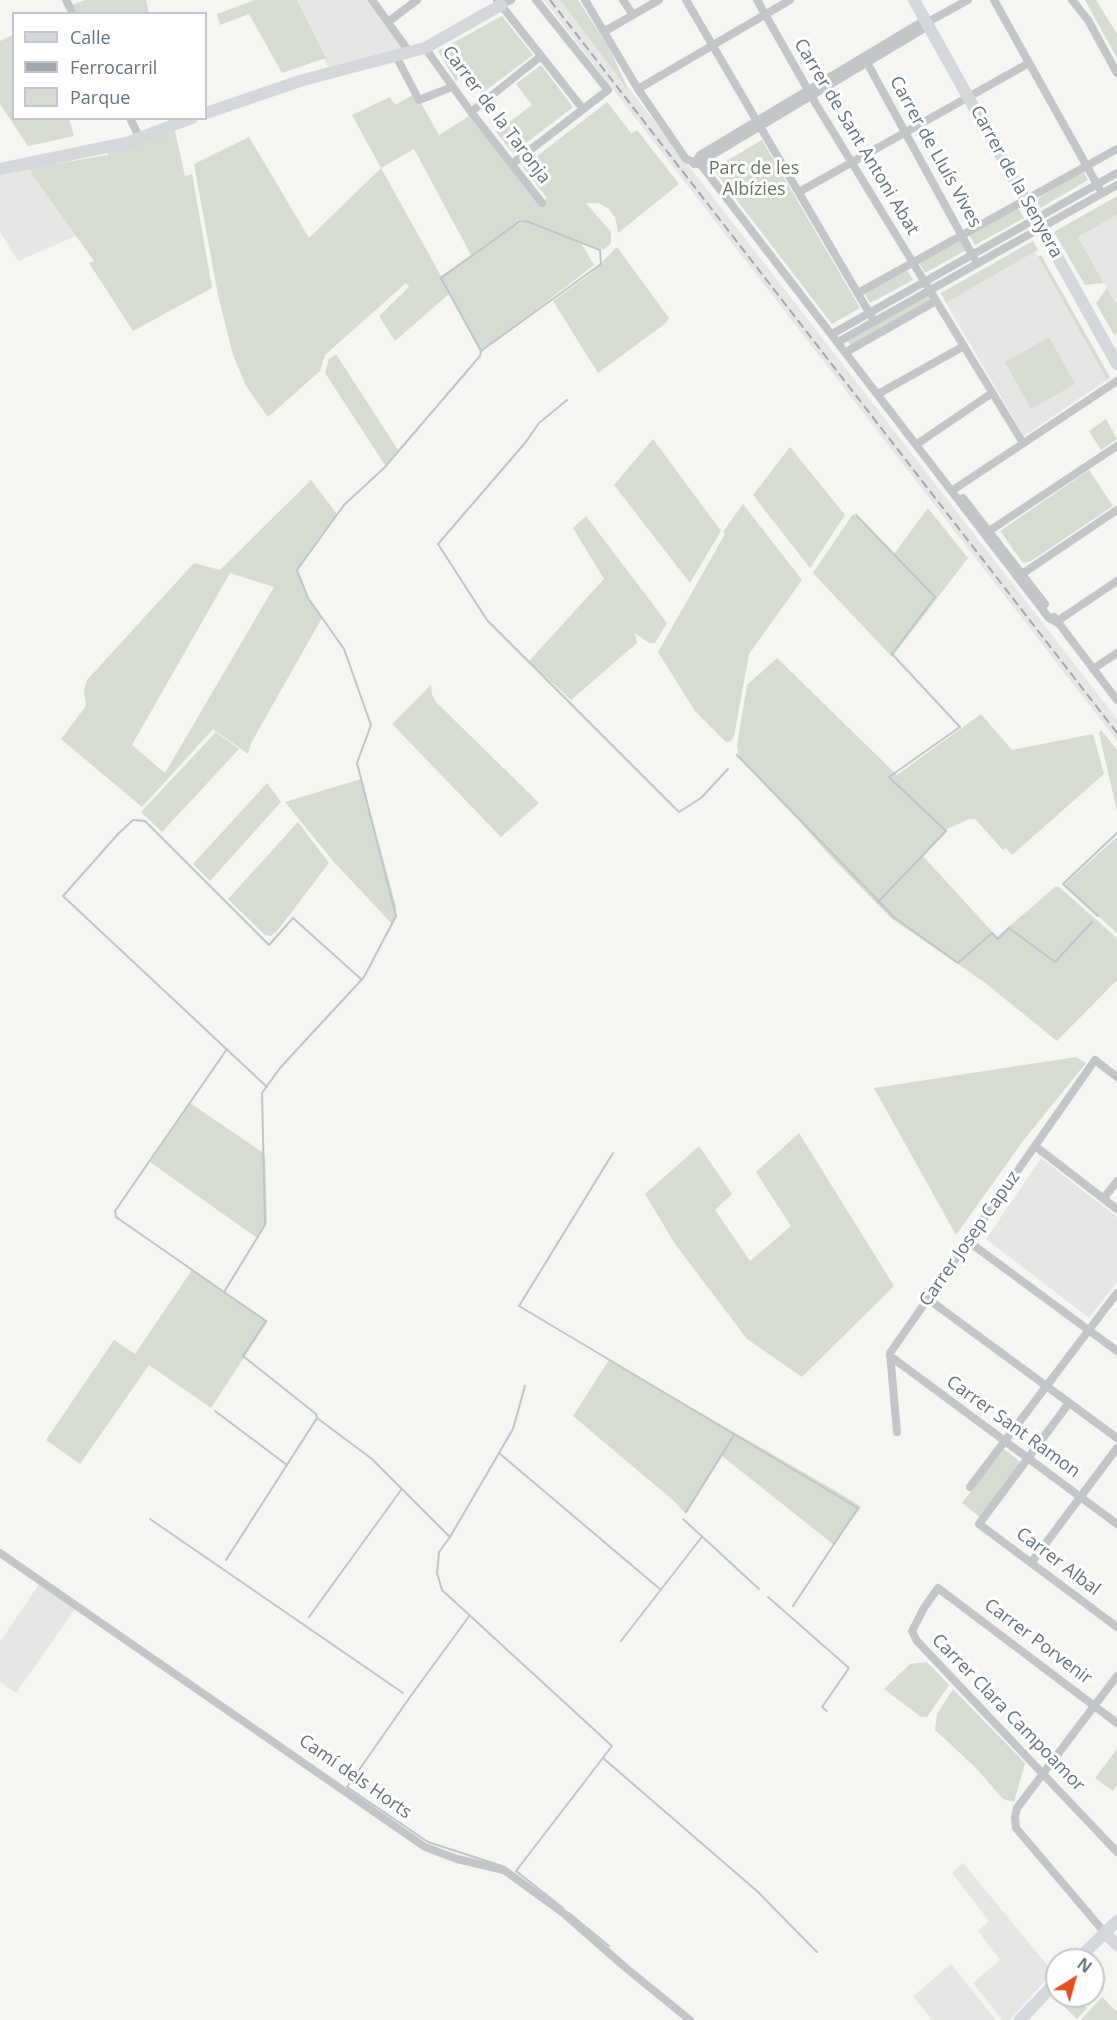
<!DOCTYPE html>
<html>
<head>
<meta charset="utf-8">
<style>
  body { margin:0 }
  #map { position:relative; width:1117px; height:2020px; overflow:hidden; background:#f5f5f1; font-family:"Open Sans",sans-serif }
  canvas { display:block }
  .legend { position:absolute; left:12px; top:12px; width:195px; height:108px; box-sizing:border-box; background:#fff; border:2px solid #c1c8cd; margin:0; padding:8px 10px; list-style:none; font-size:18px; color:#637583 }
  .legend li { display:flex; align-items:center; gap:12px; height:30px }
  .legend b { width:30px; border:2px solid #c1c8cd }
  .north { position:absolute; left:1045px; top:1948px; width:60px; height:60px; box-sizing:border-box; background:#fff; border:2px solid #c1c8cd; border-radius:50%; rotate:37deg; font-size:16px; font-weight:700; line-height:24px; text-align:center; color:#637583 }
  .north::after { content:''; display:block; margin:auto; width:21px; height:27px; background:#e64c20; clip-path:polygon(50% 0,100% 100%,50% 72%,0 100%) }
</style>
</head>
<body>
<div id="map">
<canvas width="1117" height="2020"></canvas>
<ul class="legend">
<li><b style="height:8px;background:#d4d8dc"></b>Calle</li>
<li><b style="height:8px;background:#a0a7ad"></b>Ferrocarril</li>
<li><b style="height:16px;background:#d6dcd2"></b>Parque</li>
</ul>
<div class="north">N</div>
</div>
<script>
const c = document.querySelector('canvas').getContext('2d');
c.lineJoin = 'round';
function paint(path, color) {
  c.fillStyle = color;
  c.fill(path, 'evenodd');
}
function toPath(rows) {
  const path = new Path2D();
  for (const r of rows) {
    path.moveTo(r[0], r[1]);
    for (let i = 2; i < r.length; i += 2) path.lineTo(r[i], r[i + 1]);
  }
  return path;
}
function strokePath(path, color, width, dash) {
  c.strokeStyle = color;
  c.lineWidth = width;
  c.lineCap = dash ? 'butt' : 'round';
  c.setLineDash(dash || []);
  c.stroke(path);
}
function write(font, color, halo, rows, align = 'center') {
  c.font = font + ' "Open Sans",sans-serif';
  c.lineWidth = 6;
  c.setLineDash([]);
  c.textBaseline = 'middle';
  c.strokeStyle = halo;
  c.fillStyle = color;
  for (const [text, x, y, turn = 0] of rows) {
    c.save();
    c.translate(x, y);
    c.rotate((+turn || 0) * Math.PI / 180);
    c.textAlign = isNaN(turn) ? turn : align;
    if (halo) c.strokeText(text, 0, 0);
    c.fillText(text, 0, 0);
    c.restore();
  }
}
paint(toPath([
  [297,0,372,0,410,53,330,72],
  [544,0,560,0,844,366,1117,719,1117,741],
  [32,167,32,175,76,236,18,261,0,232,0,175],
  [1117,215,1117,305,1078,237],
  [1035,252,1107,380,1024,436,946,303],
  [1041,1158,1117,1217,1117,1282,1089,1318,986,1239],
  [39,1584,75,1609,16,1693,0,1682,0,1642],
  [963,1863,1053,1972,1010,2020,1002,2020,973,1983,1000,1960,978,1931,989,1921,952,1873],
  [951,1964,996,2020,932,2020,913,1996]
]), '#e6e7e5');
paint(toPath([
  [85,0,146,0,149,13,77,13,72,5],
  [255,0,297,0,326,58,282,73,249,14,220,25,217,14],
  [560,0,578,0,609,48,629,91],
  [1085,0,1096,0,1117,34,1117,58],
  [502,16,533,55,481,94,465,74,456,81,438,51],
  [13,35,14,118,69,119,74,136,28,146,0,104,0,41],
  [541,65,573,107,513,153,496,132,532,105,516,84],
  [413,95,421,103,439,135,469,116,539,205,547,198,523,167,607,102,631,133,637,130,679,184,618,233,615,217,608,208,598,203,586,203,611,232,611,243,604,250,523,220,512,226,526,222,581,243,594,265,481,352,450,293,395,341,379,316,409,287,406,283,325,355,320,371,268,417,246,386,233,355,218,295,194,164,249,137,309,238,381,168,352,115,390,97,395,105],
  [414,149,471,255,441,276,381,168],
  [175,131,185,176,192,174,212,288,133,331,89,263,94,261,32,175,31,168,108,155,107,151],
  [762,140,860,308,832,324,713,169],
  [1083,171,1088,180,1040,208,1035,200],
  [1117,196,1117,215,1078,237,1104,283,1085,285,1054,232],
  [1018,208,1024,218,975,245,969,235],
  [961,240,966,250,925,273,919,263],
  [1033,241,1038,250,946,303,941,293],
  [617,247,669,318,666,323,598,373,553,301,590,274],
  [1041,255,1110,377,1107,380,1038,257],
  [907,270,913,280,870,303,864,293],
  [1107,288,1117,305,1117,333,1114,335,1096,303],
  [927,295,932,299,852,347,848,341],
  [1049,337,1075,384,1031,409,1005,362],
  [336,354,398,450,385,465,325,373,329,359],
  [1106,419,1117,439,1101,450,1089,431],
  [653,439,721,531,690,583,614,485],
  [790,447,845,515,810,568,753,495],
  [1089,470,1113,506,1031,561,1023,563,1000,531],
  [311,480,337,514,297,570,307,596,322,618,251,743,248,754,213,729,142,807,61,739,86,706,84,690,87,680,194,563,220,570],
  [230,573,274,587,165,773,132,745],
  [743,504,802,580,749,654,734,736,731,741,726,742,695,711,658,652,725,534,723,532],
  [928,508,968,558,892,657,813,573,853,514,894,554],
  [586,516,667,623,655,643,649,643,635,633,637,643,571,700,529,661,604,579,573,528],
  [777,658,897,775,981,714,1012,750,1093,734,1104,774,1012,855,1006,848,1003,850,975,819,969,819,947,829,923,856,997,937,1055,887,1059,887,1117,938,1117,980,1057,1041,984,982,891,918,834,860,769,787,739,758,737,746,747,685],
  [431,685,432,695,436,702,539,803,501,837,392,724],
  [1101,730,1117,750,1117,811,1099,733],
  [216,732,239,749,162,832,141,812],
  [361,779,396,906,396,914,392,924,334,862,285,802],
  [267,783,281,802,210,881,193,864],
  [298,822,329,863,277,931,271,936,265,935,228,899],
  [1117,837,1117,933,1064,885],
  [1076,1057,1086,1063,1023,1141,956,1235,874,1088],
  [190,1103,265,1154,267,1223,257,1238,150,1162],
  [799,1133,894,1286,802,1377,747,1339,675,1244,645,1194,699,1146,732,1194,715,1210,750,1261,791,1226,756,1172],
  [192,1270,268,1321,211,1408,149,1365,80,1464,46,1440,114,1340,135,1354],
  [609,1360,841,1494,861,1507,834,1545,722,1456,686,1514,674,1501,573,1416],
  [1004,1449,1023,1464,981,1518,962,1503],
  [927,1662,949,1685,927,1717,921,1717,884,1689,910,1664],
  [953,1689,1025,1763,1014,1802,1003,1799,975,1767,935,1730,937,1714],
  [1117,1749,1117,1785,1113,1791,1095,1778],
  [1058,1996,1073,1996,1087,2008,1077,2019,1056,1999],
  [1102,1997,1117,2012,1117,2020,1081,2020]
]), '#d6dcd2');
strokePath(toPath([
  [481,351,601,264,600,250,526,221,519,222,441,278,481,351,480,356,384,468,344,505,297,570,308,598,344,649,371,725,357,763,396,916,364,977,280,1068,262,1093,265,1225,224,1292,266,1321,243,1356,316,1414,317,1418,372,1459,450,1537,439,1552,437,1573,442,1590,612,1746,516,1871,563,1908],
  [567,400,539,423,525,443,438,544,487,620,679,812,701,798,728,769],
  [856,515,935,597,892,654,960,727,889,777,946,831,878,902],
  [737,755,895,918,958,963,992,933,998,939,1009,928,1055,962,1092,922],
  [1098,916,1063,884,1117,833],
  [267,1087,63,896,118,834,133,820,145,821,269,945,293,918,362,980],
  [613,1153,519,1306,858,1508,793,1606],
  [224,1292,116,1217,115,1211,227,1049],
  [215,1411,287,1465],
  [499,1453,661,1590],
  [686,1512,734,1435],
  [150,1519,403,1693],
  [683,1519,759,1589],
  [450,1537,513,1429,525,1386],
  [226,1560,317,1418],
  [768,1597,849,1668,822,1707,827,1711],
  [309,1617,401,1490],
  [621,1641,701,1538],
  [410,1697,347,1787,428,1842,502,1866],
  [410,1697,470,1615],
  [603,1758,758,1892,817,1952],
  [569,1913,609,1946]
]), '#bbc7cc', 2);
strokePath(toPath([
  [66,0,73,14],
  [372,0,410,53],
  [497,0,583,109],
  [585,0,638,89,686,159,701,165,705,170,1049,618,1056,622],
  [623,0,633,15],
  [686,0,874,321],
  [757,0,816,104,1023,443],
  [994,0,1099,188],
  [1072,0,1088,20,1117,73],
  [501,5,511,0],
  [388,22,417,0],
  [926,23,968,0],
  [605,31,659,0],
  [425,48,471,112,542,203],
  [396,56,419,100,452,87],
  [865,59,974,258],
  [638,89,790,0],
  [471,112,541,56],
  [130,118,140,139],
  [512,164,608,90,536,0],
  [694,164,700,155,925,20],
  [701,165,707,158,928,26],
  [799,192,1029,63],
  [858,293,1117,149],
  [832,334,1117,173],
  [838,342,1117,185],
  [846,352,936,301],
  [878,394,964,346],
  [917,444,992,393],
  [953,490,1117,381],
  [963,498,1045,604],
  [989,531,1117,446],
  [1022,574,1117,510],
  [1054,617,1117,700],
  [1056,622,1117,581],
  [1093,669,1117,653],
  [1035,1146,1117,1209],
  [1104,1198,1117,1181],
  [969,1242,1117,1351],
  [928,1299,1117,1438],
  [890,1356,1117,1524],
  [1069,1403,979,1524,1117,1627],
  [897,1432,890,1353,1095,1060,1117,1077],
  [970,1487,1117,1293],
  [0,1553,425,1847,457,1859,504,1870,562,1912,626,1968,690,2020],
  [1031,1563,1117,1448],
  [1117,1723,938,1588,924,1608,912,1631,917,1641,1117,1852],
  [1105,1933,1016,1828,1015,1817,1017,1808,1117,1676]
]), '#c2c6c9', 8);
strokePath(toPath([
  [914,0,1117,364],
  [206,113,303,80,425,48,501,5],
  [0,169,126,143,192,118],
  [1105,1933,1117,1945],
  [1077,1960,1117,1921],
  [1020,2020,1057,1981]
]), '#d4d8dc', 12);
strokePath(toPath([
  [550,0,1117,733]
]), '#a0a7ad', 2, [9, 4.5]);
write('18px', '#637583', '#fff', [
  ["Carrer de la Taronja",496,115,53],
  ["Carrer de Sant Antoni Abat",856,137,59],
  ["Carrer de Lluís Vives",935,152,61],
  ["Carrer de la Senyera",1016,182,61],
  ["Carrer Josep Capuz",970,1239,-55],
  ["Carrer Sant Ramon",1013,1427,36],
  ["Carrer Albal",1058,1562,37],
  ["Carrer Porvenir",1038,1642,37],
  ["Carrer Clara Campoamor",1008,1713,46],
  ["Camí dels Horts",355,1777,35]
]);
write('18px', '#677a62', '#fff', [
  ["Parc de les",754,169],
  ["Albízies",754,190]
]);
</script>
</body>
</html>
